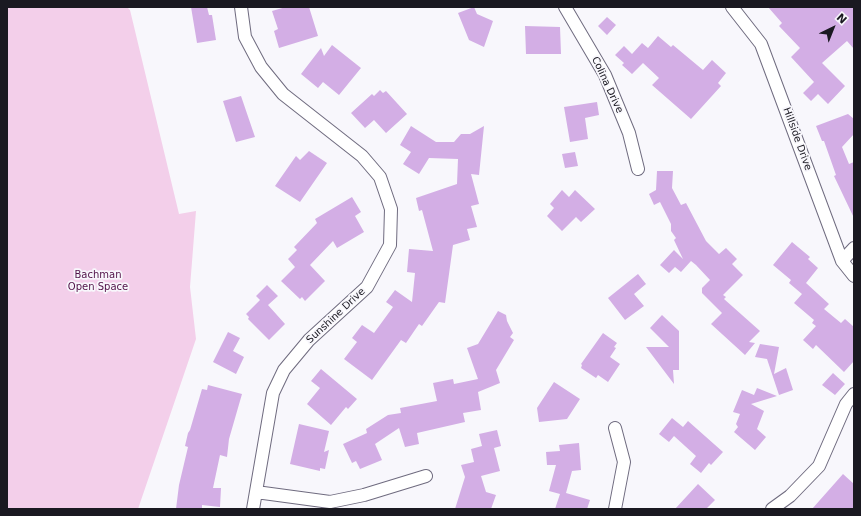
<!DOCTYPE html>
<html>
<head>
<meta charset="utf-8">
<style>
  body { margin:0 }
  #map { position:relative; width:861px; height:516px; overflow:hidden; background:#f8f7fc; font-family:"DejaVu Sans",sans-serif }
  canvas { display:block }
  .frame { position:absolute; inset:0; border:8px solid #1a1921; pointer-events:none }
  .north { position:absolute; left:813px; top:8px; width:40px; height:40px; -webkit-text-stroke:3px #f8f7fc; paint-order:stroke; rotate:43deg; font-size:11px; font-weight:700; line-height:16px; text-align:center; color:#1a1921 }
  .north::after { content:''; display:block; margin:auto; width:14px; height:18px; background:#1a1921; clip-path:polygon(50% 0,100% 100%,50% 72%,0 100%) }
</style>
</head>
<body>
<div id="map">
<canvas width="861" height="516"></canvas>
<div class="frame"></div>
<div class="north">N</div>
</div>
<script>
const c = document.querySelector('canvas').getContext('2d');
c.lineJoin = 'round';
function paint(path, color) {
  c.fillStyle = color;
  c.fill(path, 'evenodd');
}
function toPath(rows) {
  const path = new Path2D();
  for (const r of rows) {
    path.moveTo(r[0], r[1]);
    for (let i = 2; i < r.length; i += 2) path.lineTo(r[i], r[i + 1]);
  }
  return path;
}
function strokePath(path, color, width, dash) {
  c.strokeStyle = color;
  c.lineWidth = width;
  c.lineCap = dash ? 'butt' : 'round';
  c.setLineDash(dash || []);
  c.stroke(path);
}
function write(font, color, halo, rows, align = 'center') {
  c.font = font + ' "DejaVu Sans",sans-serif';
  c.lineWidth = 3.5;
  c.setLineDash([]);
  c.textBaseline = 'middle';
  c.strokeStyle = halo;
  c.fillStyle = color;
  for (const [text, x, y, turn = 0] of rows) {
    c.save();
    c.translate(x, y);
    c.rotate((+turn || 0) * Math.PI / 180);
    c.textAlign = isNaN(turn) ? turn : align;
    if (halo) c.strokeText(text, 0, 0);
    c.fillText(text, 0, 0);
    c.restore();
  }
}
paint(toPath([
  [7,7,127,7,130,10,179,214,196,211,190,287,196,339,138,509,7,509]
]), '#f3cfea');
paint(toPath([
  [191,7,207,7,209,15,212,15,216,40,197,43],
  [286,7,309,7,318,36,279,48,274,31,278,29,272,11],
  [474,7,477,14,493,21,484,47,469,40,458,13],
  [768,7,854,7,854,49,847,41,822,63,845,86,828,104,818,94,811,101,803,93,814,82,791,57,800,48,779,26,782,23],
  [607,17,616,25,607,35,598,26],
  [525,26,560,27,561,54,526,54],
  [658,36,671,47,673,45,703,70,712,60,726,73,718,83,721,86,691,119,652,85,659,78,643,63,632,74,622,65,624,63,615,55,624,46,632,54,642,43,648,48],
  [332,45,361,68,339,95,323,82,318,88,301,74,321,48,324,56],
  [380,90,383,93,386,91,407,114,386,133,374,120,365,128,351,113,372,94,374,96],
  [241,96,255,137,236,142,223,101],
  [597,102,599,115,585,118,588,139,570,142,564,107],
  [848,114,854,119,854,134,842,147,849,164,854,162,854,218,834,176,836,175,824,141,822,141,816,126],
  [411,126,436,142,454,142,461,134,470,134,484,126,479,175,471,174,479,204,471,206,477,227,467,229,470,240,453,245,445,303,439,302,422,326,419,324,406,343,401,340,372,380,344,359,357,342,352,338,362,325,374,333,393,307,386,302,395,290,412,302,415,273,407,272,409,249,433,251,422,210,419,211,416,198,457,184,458,159,429,158,419,174,403,164,411,152,400,145],
  [309,151,327,163,300,202,275,186,296,156,300,160],
  [575,152,578,166,565,168,562,154],
  [657,171,673,171,672,188,681,205,686,203,706,241,719,254,726,248,737,259,732,264,743,275,723,295,726,297,724,299,760,331,749,342,755,343,745,355,711,324,722,313,702,293,702,288,710,280,696,265,691,261,681,272,675,267,669,273,660,265,674,250,683,259,674,240,676,238,671,231,671,224,660,202,654,205,649,194,656,190],
  [562,190,569,197,575,190,595,209,581,222,576,217,562,231,547,216,554,208,550,204],
  [352,197,361,212,355,216,364,232,337,248,333,241,310,265,325,281,305,301,302,297,300,299,281,281,295,267,288,259,297,250,294,247,317,223,315,219],
  [792,242,810,257,808,259,818,268,806,283,829,304,824,309,841,323,845,319,854,327,854,361,844,372,816,345,813,349,803,340,816,326,812,323,814,320,794,303,802,294,789,283,791,280,773,265],
  [638,274,646,284,634,294,644,306,625,320,608,298],
  [267,285,278,296,268,305,285,324,269,340,248,319,249,317,246,314,260,300,256,296],
  [498,311,506,315,507,321,513,333,510,337,514,340,496,370,500,383,478,392,481,410,463,413,465,422,417,433,419,444,405,447,399,428,375,444,382,460,360,469,356,461,352,463,343,444,367,433,366,429,388,415,401,413,400,408,437,401,433,383,453,379,454,384,478,379,467,348,478,344],
  [662,315,679,331,679,370,673,370,674,384,646,347,669,347,650,328],
  [228,332,240,338,233,351,244,357,236,374,213,362],
  [603,333,617,343,614,347,616,348,610,357,620,364,608,382,598,375,596,378,581,368,582,365,581,364],
  [760,344,779,347,774,374,786,368,793,390,779,395,767,359,755,357],
  [321,369,357,399,348,409,346,407,331,425,307,404,320,388,311,381],
  [833,373,845,384,835,395,822,385],
  [554,382,580,399,567,419,539,422,537,408],
  [208,385,242,394,229,439,227,457,220,455,213,488,221,488,220,507,202,505,202,509,176,509,179,485,188,447,185,446,188,433,190,430,202,389,207,390],
  [757,388,777,396,751,404,764,411,757,429,766,437,755,450,734,432,738,427,736,424,740,414,733,412,742,390,754,395],
  [672,418,683,427,688,421,723,452,711,465,709,463,701,473,690,464,696,456,674,436,669,442,659,434],
  [299,424,329,431,324,452,329,450,325,469,320,468,320,471,290,464],
  [497,430,501,446,494,448,500,471,481,476,486,492,496,495,491,509,455,509,465,477,461,465,474,462,471,449,482,446,479,434],
  [579,443,581,470,572,471,566,493,590,500,587,509,555,509,560,494,549,491,556,465,547,465,546,452,560,451,559,445],
  [843,474,854,484,854,509,812,509],
  [698,484,715,500,706,509,675,509]
]), '#d3aee5');
const street = toPath([
  [241,7,245,37,261,67,283,94,362,156,380,177,391,209,390,245,367,287,309,340,284,370,273,393,253,509],
  [565,7,605,75,629,133,638,169],
  [732,7,761,44,842,261,854,276],
  [842,261,854,248],
  [615,428,624,462,615,509],
  [256,492,330,502,364,495,426,476],
  [772,509,790,496,819,466,846,404,854,394]
]);
strokePath(street, '#6f6b7f', 14);
strokePath(street, '#fff', 12);
write('10px', '#1a1921', '#f8f7fc', [
  ["Colina Drive",607,85,65],
  ["Hillside Drive",797,139,70],
  ["Sunshine Drive",336,316,-43]
]);
write('10px', '#511148', '#f8f7fc', [
  ["Bachman",98,275],
  ["Open Space",98,287]
]);
</script>
</body>
</html>
